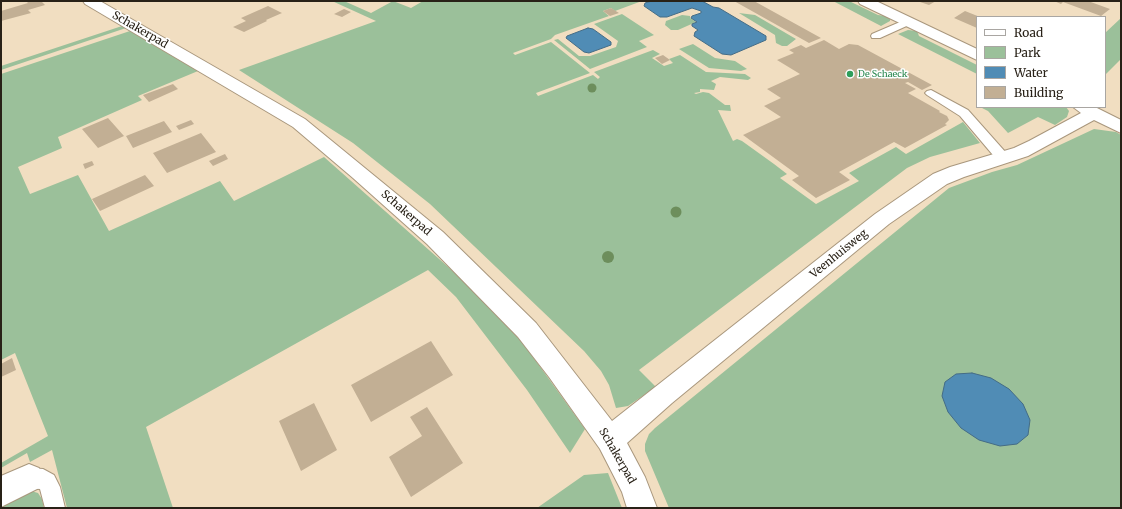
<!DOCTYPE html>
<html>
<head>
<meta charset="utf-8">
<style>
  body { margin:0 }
  #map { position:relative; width:1122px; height:509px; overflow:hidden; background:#f1dec1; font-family:Merriweather,serif }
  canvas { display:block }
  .frame { position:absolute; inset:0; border:2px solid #282117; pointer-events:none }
  .legend { position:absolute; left:976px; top:16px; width:130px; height:92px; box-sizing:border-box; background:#fff; border:1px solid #a9a6a2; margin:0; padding:5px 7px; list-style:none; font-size:12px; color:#282117 }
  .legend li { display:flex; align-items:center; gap:8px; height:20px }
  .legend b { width:20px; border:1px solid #a9a6a2 }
</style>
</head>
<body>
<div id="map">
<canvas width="1122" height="509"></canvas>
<div class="frame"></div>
<ul class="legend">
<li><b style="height:5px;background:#fff"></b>Road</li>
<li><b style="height:11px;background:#9bc09a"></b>Park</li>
<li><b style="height:11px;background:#508cb5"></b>Water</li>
<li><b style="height:11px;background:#c2af94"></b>Building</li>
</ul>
</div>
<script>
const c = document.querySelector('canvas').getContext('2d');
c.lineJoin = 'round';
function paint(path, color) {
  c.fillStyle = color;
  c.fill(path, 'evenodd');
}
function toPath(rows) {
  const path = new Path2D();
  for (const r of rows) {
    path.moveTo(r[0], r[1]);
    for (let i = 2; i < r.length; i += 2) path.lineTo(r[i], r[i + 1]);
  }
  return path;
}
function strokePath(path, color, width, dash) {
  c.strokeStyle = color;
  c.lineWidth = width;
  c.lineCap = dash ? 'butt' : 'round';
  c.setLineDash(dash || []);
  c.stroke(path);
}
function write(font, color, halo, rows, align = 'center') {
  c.font = font + ' Merriweather,serif';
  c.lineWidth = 3;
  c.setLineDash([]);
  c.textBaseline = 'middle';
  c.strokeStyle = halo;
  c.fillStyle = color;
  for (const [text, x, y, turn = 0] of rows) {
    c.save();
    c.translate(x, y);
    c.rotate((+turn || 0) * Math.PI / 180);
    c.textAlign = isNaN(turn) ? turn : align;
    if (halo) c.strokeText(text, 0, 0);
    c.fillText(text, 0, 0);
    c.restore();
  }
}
paint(toPath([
  [332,1,344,1,371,13,393,1,411,8,423,1,642,1,615,11,611,8,603,11,609,16,555,35,551,39,513,53,515,55,551,42,590,73,536,93,538,96,593,75,598,79,600,77,594,72,653,50,660,54,652,58,664,66,673,63,669,59,680,55,706,72,745,74,751,78,748,80,720,77,711,81,716,84,714,90,700,89,700,92,694,93,696,94,703,92,709,93,725,105,730,105,731,111,718,110,733,141,737,139,742,141,774,164,787,174,780,178,816,204,859,181,849,173,896,147,906,154,963,122,980,143,930,157,907,168,639,370,656,387,628,406,616,408,609,385,601,371,584,351,430,204,353,143,239,70,376,21],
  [833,1,849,1,878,15,886,16,890,19,890,21,881,26],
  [739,13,755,15,796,39,787,46,782,46,776,43,775,35],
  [622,14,654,35,639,41,647,47,590,69,554,40,558,39,579,56,590,56,616,47,618,41,594,24],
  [682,15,690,16,690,18,696,22,678,30,671,30,665,25,666,21],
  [1121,18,1121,59,1105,75,1105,33],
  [122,26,126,28,1,70,1,66],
  [908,30,917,31,919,36,977,65,977,74,898,34],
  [130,31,198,71,138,96,142,100,58,137,62,148,18,167,30,194,78,175,109,231,220,181,234,201,324,157,464,281,523,343,585,429,570,453,527,390,456,297,428,270,146,427,173,508,67,508,52,450,30,462,27,453,1,468,1,463,48,436,15,353,1,360,1,74],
  [693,44,715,58,735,61,747,69,741,71,709,68,679,49],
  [984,107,1066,107,1069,111,1067,117,1055,125,1038,117,1008,133,988,111,982,108],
  [1094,129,1116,132,1121,135,1121,508,669,508,645,451,645,444,649,434,655,428,949,188,992,172,1017,165],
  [608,473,622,508,537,508,584,475],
  [31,491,38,493,42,499,44,508,1,508,1,505]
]), '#9bc09a');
const water = toPath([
  [652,1,702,1,713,7,719,8,766,36,766,40,731,55,722,54,694,36,695,32,698,30,692,26,692,24,697,22,691,18,692,16,701,13,701,11,692,8,667,17,660,17,644,6,645,3,652,1],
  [588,28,593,29,611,42,611,45,589,53,584,52,566,38,567,36,588,28],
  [972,373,991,378,1009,389,1023,404,1030,420,1028,435,1017,444,1000,446,979,440,961,428,948,412,942,396,945,382,956,374,972,373]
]);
paint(water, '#508cb5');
strokePath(water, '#446c86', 1);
paint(toPath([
  [26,1,41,1,45,5,28,10,31,13,1,21,1,11,28,3],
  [734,1,754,1,821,38,809,43],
  [917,1,936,1,929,5],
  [1054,1,1088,1,1110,9,1101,16,1063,2,1061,4],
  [268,6,282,13,266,20,267,21,244,32,233,27,246,21,241,18],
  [611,8,619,13,610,16,603,11],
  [344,9,351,12,342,17,334,14],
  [965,11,980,17,977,17,977,28,954,18],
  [824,40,839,49,849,44,858,45,932,85,922,90,908,82,905,83,916,89,908,93,940,111,939,112,947,116,949,120,945,124,947,125,905,148,894,142,839,172,850,180,816,198,792,180,799,176,743,135,781,117,764,106,781,98,767,89,800,74,777,60,794,53,789,50,801,45,806,48],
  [663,55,670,60,662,64,655,58],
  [173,84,178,89,149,102,143,95],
  [108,118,124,136,98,148,82,129],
  [191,120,194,124,179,130,176,126],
  [164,121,172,132,133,148,126,136],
  [201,133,216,152,167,173,153,153],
  [225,154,228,159,213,166,209,161],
  [92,161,94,165,85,169,83,164],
  [145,175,154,186,100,211,92,199],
  [431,341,453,375,371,422,351,385],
  [12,358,16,370,1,377,1,364],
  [314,403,337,450,301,471,279,421],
  [427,407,463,463,411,497,389,457,422,436,410,417]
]), '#c2af94');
const lane = toPath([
  [907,19,912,22,911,24,880,38,872,38,871,36,872,34,907,19],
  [931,90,968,110,1008,155,1009,158,1008,161,1003,162,998,161,960,116,927,95,925,93,927,91,931,90],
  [29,468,43,469,54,475,60,487,65,508,45,508,40,489,29,488,22,485,19,478,22,471,29,468]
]);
const street = toPath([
  [83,1,100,1,305,119,443,232,536,323,612,421,875,214,933,174,950,167,1014,148,1029,141,1081,113,1073,107,1095,107,1121,120,1121,133,1094,120,1028,156,964,177,947,184,889,224,672,403,627,443,645,477,657,508,627,508,622,492,600,449,549,377,518,337,427,244,353,178,293,127,85,4,83,1],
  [858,1,876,1,977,49,977,60,860,4,858,1],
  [29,464,39,468,43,478,39,488,1,507,1,476,29,464]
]);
strokePath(lane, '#a9977d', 2);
strokePath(street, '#a9977d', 2);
paint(lane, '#fff');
paint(street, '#fff');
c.fillStyle = '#6d8e5c';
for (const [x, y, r] of [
  [592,88,4.5],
  [676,212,5.5],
  [608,257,6]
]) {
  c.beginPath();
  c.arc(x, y, r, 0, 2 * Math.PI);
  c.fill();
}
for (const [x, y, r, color] of [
  [850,74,4,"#2e9e5b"]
]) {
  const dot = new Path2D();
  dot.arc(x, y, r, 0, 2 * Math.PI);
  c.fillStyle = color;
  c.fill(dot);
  strokePath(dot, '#fff', 1.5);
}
write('9px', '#27864d', '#fff', [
  ["De Schaeck",858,74]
], 'left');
write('11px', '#282117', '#fff', [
  ["Schakerpad",140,30,30],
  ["Schakerpad",406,213,41],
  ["Veenhuisweg",839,254,-39],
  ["Schakerpad",617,456,60]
]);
</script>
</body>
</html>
